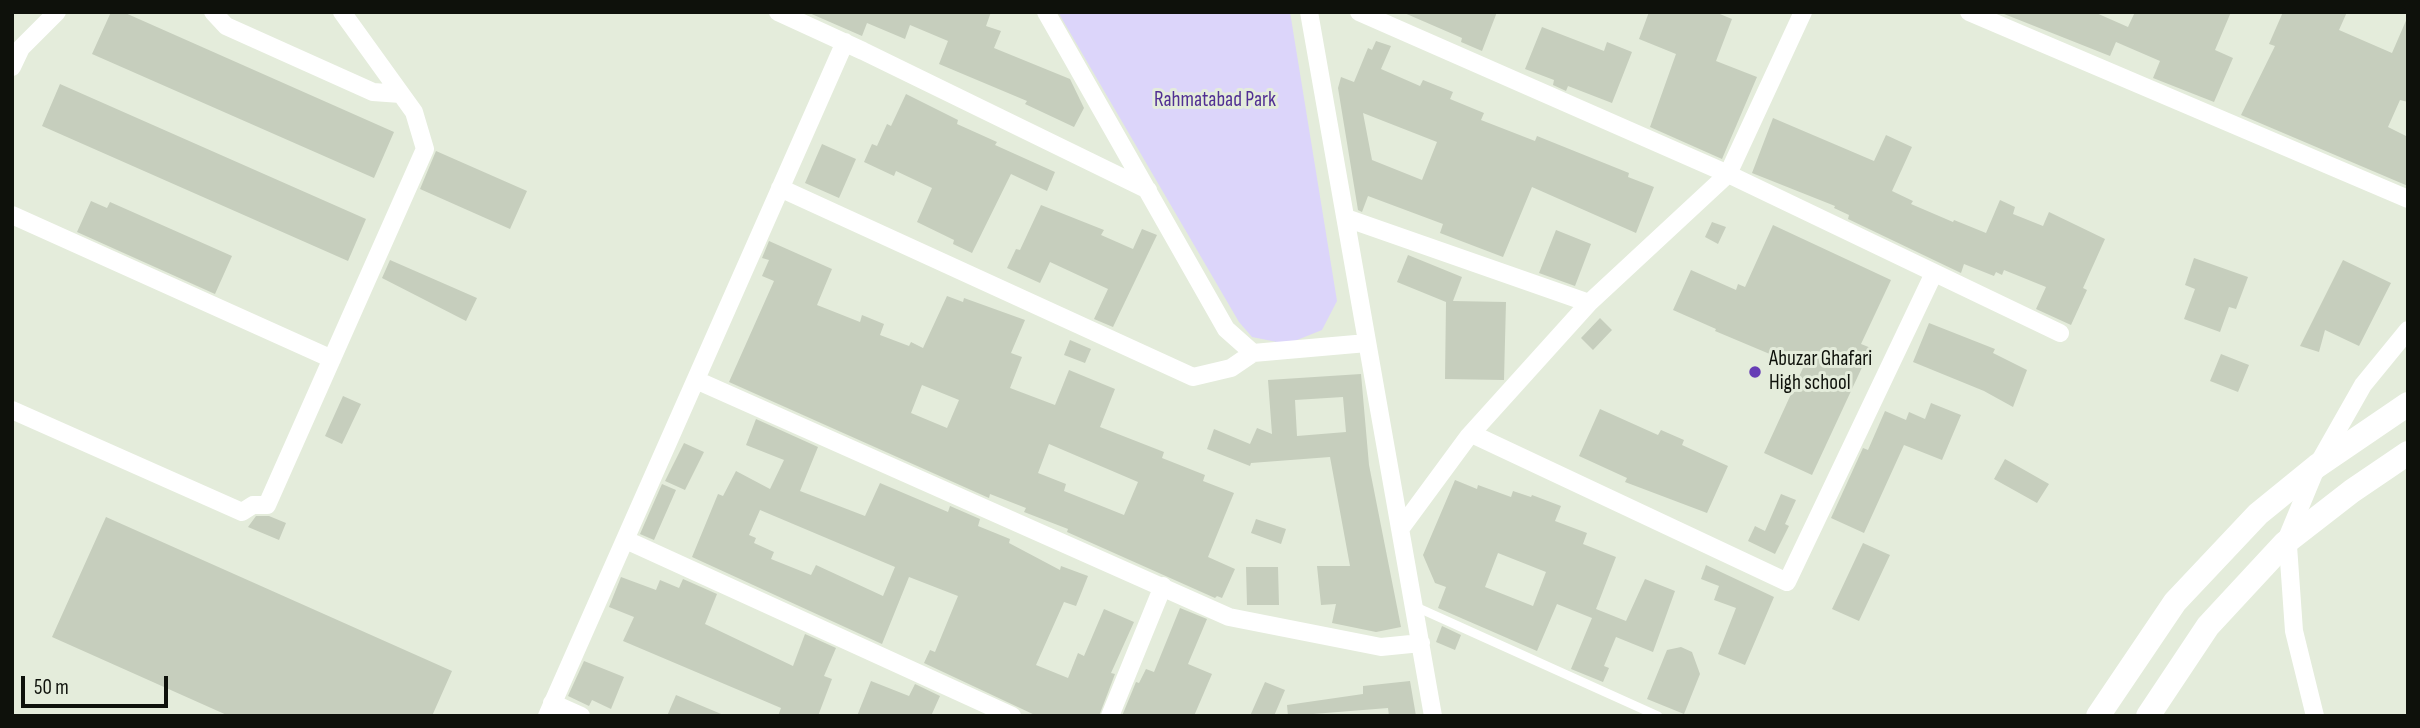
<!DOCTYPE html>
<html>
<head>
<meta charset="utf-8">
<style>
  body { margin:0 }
  #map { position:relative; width:2420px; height:728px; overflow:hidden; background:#e4ecdb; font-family:"Sofia Sans Condensed",sans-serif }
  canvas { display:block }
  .frame { position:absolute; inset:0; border:14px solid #0e110b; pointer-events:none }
  .scale { position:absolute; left:21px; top:676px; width:147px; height:32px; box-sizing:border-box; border:4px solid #0e110b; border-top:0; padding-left:9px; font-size:21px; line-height:24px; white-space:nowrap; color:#0e110b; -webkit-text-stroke:5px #e4ecdb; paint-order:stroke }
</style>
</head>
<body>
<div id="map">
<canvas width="2420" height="728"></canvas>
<div class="frame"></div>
<div class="scale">50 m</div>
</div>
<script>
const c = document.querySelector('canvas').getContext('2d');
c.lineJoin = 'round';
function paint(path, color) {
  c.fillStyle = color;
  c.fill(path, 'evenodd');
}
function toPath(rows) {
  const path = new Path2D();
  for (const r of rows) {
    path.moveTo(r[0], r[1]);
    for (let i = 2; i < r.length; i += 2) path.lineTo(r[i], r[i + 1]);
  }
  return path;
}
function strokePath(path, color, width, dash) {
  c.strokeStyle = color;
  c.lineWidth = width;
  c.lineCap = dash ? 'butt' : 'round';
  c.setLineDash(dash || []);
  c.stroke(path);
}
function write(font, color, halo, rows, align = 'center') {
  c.font = font + ' "Sofia Sans Condensed",sans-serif';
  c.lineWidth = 6;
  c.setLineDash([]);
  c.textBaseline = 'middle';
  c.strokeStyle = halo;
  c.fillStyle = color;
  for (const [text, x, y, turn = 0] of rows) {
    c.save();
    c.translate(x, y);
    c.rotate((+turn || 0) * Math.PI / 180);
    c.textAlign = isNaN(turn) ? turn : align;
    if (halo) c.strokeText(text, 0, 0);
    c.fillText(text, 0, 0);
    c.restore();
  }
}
paint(toPath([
  [1058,12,1290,12,1337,301,1322,330,1287,344,1252,337,1239,322]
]), '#dcd5fa');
paint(toPath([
  [111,12,123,12,394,132,374,178,92,54],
  [807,12,991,12,986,26,1001,31,994,48,1070,79,1084,108,1074,127,1025,104,1027,101,939,64,948,41,910,25,905,39,867,23,862,36],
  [1402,12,1497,12,1482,51,1461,42,1462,38],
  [1649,12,1715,12,1732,19,1716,61,1757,77,1722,159,1650,127,1676,54,1639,39],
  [1999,12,2094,12,2128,27,2135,12,2231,12,2215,50,2233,58,2214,102,2153,78,2160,61,2116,42,2110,56],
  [2283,12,2347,12,2339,30,2392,53,2408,16,2408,102,2400,100,2388,127,2408,137,2408,186,2241,115,2275,46,2269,44],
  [1542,27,1604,51,1607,42,1632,52,1612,103,1568,86,1566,91,1553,85,1554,80,1525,69],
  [1376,41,1391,46,1381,69,1420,86,1423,80,1453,92,1450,99,1484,113,1481,120,1535,141,1537,136,1629,173,1628,177,1654,187,1636,233,1532,187,1503,257,1440,233,1443,224,1368,196,1362,212,1358,210,1338,88,1341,77,1354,82,1368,48,1372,50],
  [1363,113,1437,142,1422,180,1372,160],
  [60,84,366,219,348,261,42,126],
  [906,94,958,120,957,124,997,142,995,145,1055,172,1047,191,1011,174,972,253,953,244,954,240,917,222,932,188,896,171,894,176,864,162,872,144,877,146,887,124,891,126],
  [1773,118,1874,161,1886,135,1912,147,1892,191,1913,201,1911,204,1953,222,1954,220,1986,233,2000,200,2015,207,2013,214,2043,226,2049,212,2105,239,2083,288,2087,290,2071,325,2036,309,2046,287,2004,270,2002,275,1996,272,1994,276,1964,264,1961,273,1848,219,1849,215,1834,208,1835,206,1752,173],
  [822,144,856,159,839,198,805,183],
  [436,151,527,191,510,229,420,189],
  [91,201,107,208,110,202,232,256,215,294,77,232],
  [1041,205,1104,230,1101,235,1133,249,1142,229,1157,235,1113,327,1094,319,1108,289,1050,262,1040,283,1007,268,1016,249,1020,250],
  [1712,222,1726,227,1718,244,1705,237],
  [1773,225,1891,280,1861,344,1871,348,1812,475,1764,453,1803,368,1715,331,1716,329,1673,310,1691,270,1736,290,1738,284,1745,287],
  [1556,230,1591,244,1575,286,1539,273],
  [769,241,832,269,817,305,860,322,862,315,884,324,880,335,909,346,911,342,923,348,947,296,963,302,964,298,1025,320,1011,353,1022,357,1010,388,1055,405,1069,370,1115,389,1100,427,1164,452,1162,458,1205,475,1203,481,1234,493,1208,557,1235,569,1222,598,1217,596,1215,598,1067,532,1068,529,1024,512,1026,508,990,494,989,498,729,382,774,281,762,276,769,260,762,258],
  [922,385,959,400,947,428,911,413],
  [1049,444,1138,482,1124,515,1064,491,1066,484,1038,473],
  [1408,255,1462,277,1453,301,1506,302,1504,380,1445,379,1446,302,1397,282],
  [2194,258,2248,277,2236,309,2229,307,2220,332,2184,319,2195,289,2185,285],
  [390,260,477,298,466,321,382,278],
  [2343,260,2391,283,2359,346,2325,330,2319,352,2300,346],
  [1600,318,1612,330,1593,350,1581,338],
  [1929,323,1995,349,1993,353,2027,370,2013,407,1984,391,1913,362],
  [1070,340,1091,349,1085,363,1064,355],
  [2221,354,2249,365,2238,392,2210,381],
  [1361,374,1369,465,1401,627,1376,632,1332,623,1336,604,1321,605,1317,566,1350,566,1330,457,1251,463,1250,466,1207,449,1214,429,1250,444,1257,428,1272,434,1268,380],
  [1343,397,1346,432,1297,436,1295,400],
  [343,396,361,404,342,444,325,436],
  [1931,403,1961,415,1942,460,1904,445,1864,533,1831,518,1863,448,1868,450,1885,411,1906,420,1909,412,1925,419],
  [1600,409,1658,435,1661,430,1684,440,1682,445,1728,466,1707,513,1625,482,1627,478,1579,456],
  [756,419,818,447,800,491,865,516,880,483,948,512,950,506,980,519,978,526,1010,539,1009,543,1060,570,1061,566,1088,576,1076,606,1064,602,1036,665,1068,678,1078,653,1084,656,1104,609,1134,622,1111,673,1115,674,1099,716,1037,716,924,663,930,650,935,652,958,596,909,577,882,644,692,557,718,494,723,496,736,471,770,489,784,460,746,445],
  [760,510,895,567,883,596,816,565,811,575,771,559,774,552,754,543,756,538,749,535],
  [684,443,704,452,685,490,665,481],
  [2005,459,2049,484,2037,503,1994,479],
  [1455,480,1477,489,1478,485,1511,497,1513,491,1531,497,1532,495,1561,506,1555,521,1587,533,1583,544,1616,557,1596,609,1626,621,1645,579,1675,591,1653,652,1616,637,1604,666,1609,668,1603,682,1571,669,1592,618,1557,604,1537,651,1438,608,1446,587,1435,583,1423,555],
  [1498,553,1546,572,1533,606,1485,587],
  [662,484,676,490,654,540,640,534],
  [1781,494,1796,500,1785,524,1789,526,1775,554,1748,541,1755,526,1765,531],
  [256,516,269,516,286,523,279,540,248,527],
  [106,517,452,671,432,716,229,716,52,637],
  [1256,519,1286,529,1281,544,1251,533],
  [1863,543,1890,555,1859,621,1832,609],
  [1706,565,1774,597,1745,665,1718,654,1736,608,1714,600,1719,586,1701,579],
  [1246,567,1278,567,1279,605,1247,605],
  [621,577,656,590,660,580,679,588,683,579,717,594,705,624,793,666,805,634,836,648,824,676,832,679,818,716,778,716,781,708,623,641,634,617,609,607],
  [1180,608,1207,619,1188,664,1212,674,1194,716,1122,716,1136,682,1139,683,1146,669,1154,672],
  [1442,626,1461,635,1455,650,1436,642],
  [1681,647,1692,652,1700,674,1684,714,1647,699,1667,650],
  [584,661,624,677,611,709,592,700,589,706,568,696],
  [871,681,909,696,915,684,940,696,931,716,857,716],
  [1410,681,1416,716,1389,716,1388,708,1288,716,1287,705,1363,694,1363,686],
  [1265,682,1285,690,1274,716,1250,716],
  [676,695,726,716,667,716]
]), '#c6cebd');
strokePath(toPath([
  [1414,606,1658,716]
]), '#fff', 9);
strokePath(toPath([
  [213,12,226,26,373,92,401,94],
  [778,12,863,51,1148,190],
  [1046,12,1226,329,1253,353,1367,343],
  [1309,12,1433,716],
  [1359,12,1728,174,2060,333],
  [1969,12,2408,199],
  [12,67,21,48,57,12],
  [780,188,1193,377,1231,368,1253,353],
  [12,215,332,359],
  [1346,218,1589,303],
  [696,380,1229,617,1381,647,1421,643],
  [12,410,242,512,253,505,267,505,425,149,414,112,342,12],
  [1472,434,1787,582,1934,273],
  [1401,528,1468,437,1589,303,1728,174,1803,12],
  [626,540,1012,716],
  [552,703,581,716],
  [547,716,845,42],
  [1110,716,1163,586],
  [2315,716,2294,631,2288,546,2285,543,2317,466,2363,385,2408,330]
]), '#fff', 18);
strokePath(toPath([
  [2098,716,2175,602,2258,514,2317,466,2408,404],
  [2148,716,2208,626,2285,543,2352,491,2408,453]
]), '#fff', 24);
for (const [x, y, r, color] of [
  [1755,372,7,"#663db5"]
]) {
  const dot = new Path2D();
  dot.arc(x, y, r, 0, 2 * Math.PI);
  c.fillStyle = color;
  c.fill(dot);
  strokePath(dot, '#e4ecdb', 2.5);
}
write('21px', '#512f93', '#e4ecdb', [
  ["Rahmatabad Park",1215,101]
]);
write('21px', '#0e110b', '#e4ecdb', [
  ["Abuzar Ghafari",1769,360],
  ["High school",1769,384]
], 'left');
</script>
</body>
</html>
